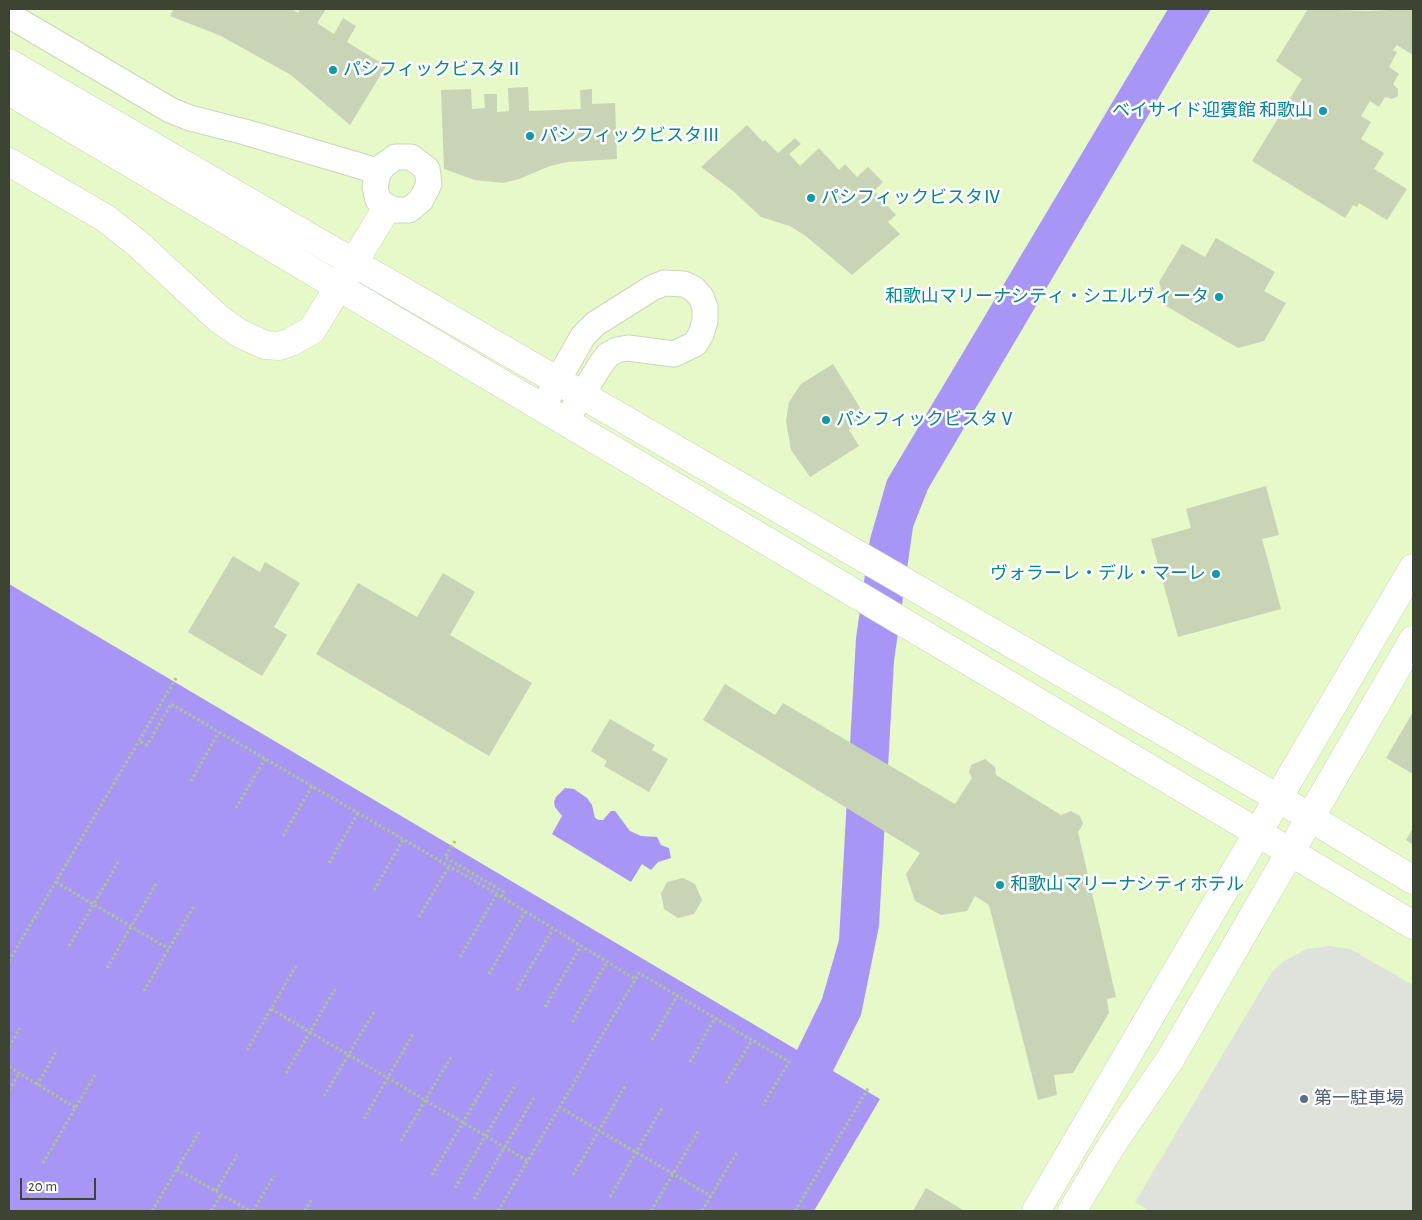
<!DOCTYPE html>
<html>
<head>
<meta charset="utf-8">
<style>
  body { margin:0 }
  #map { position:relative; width:1422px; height:1220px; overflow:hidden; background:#eaf3e1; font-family:"Alegreya Sans",sans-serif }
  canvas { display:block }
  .frame { position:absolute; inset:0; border:10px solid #3d4432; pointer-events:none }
  .scale { position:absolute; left:20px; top:1178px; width:76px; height:22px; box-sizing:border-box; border:2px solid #3d4432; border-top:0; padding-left:6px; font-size:15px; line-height:18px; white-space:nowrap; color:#3d4432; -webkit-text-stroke:4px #fff; paint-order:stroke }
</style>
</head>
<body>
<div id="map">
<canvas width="1422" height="1220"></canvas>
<div class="frame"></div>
<div class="scale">20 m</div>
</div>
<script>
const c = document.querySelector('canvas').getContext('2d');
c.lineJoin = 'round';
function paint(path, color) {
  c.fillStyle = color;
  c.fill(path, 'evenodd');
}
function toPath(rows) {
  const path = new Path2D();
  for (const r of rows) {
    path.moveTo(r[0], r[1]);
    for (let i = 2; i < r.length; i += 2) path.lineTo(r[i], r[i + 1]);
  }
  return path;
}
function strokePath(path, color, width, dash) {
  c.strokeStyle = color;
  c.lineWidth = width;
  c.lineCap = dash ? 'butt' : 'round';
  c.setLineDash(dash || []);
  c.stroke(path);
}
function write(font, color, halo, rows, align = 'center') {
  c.font = font + ' "Alegreya Sans","Noto Sans JP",sans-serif';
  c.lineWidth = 5;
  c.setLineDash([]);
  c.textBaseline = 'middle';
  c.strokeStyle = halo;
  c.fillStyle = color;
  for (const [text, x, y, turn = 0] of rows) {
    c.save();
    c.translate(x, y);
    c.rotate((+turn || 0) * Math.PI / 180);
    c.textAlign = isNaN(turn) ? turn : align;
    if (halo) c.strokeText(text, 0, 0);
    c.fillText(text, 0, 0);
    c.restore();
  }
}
paint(toPath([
  [9,9,1168,9,887,480,908,560,913,527,928,489,1211,9,1413,9,1413,1211,814,1211,880,1099,833,1071,861,1015,879,926,894,661,856,639,839,940,822,999,797,1050,20,591,9,608]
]), '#e7f8c9');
paint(toPath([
  [1329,946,1350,949,1413,985,1413,1211,1150,1211,1135,1202,1272,972,1284,961,1307,949]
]), '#dfe2db');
paint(toPath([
  [1168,9,1211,9,928,489,913,527,894,661,879,926,861,1015,833,1071,880,1099,814,1211,9,1211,9,584,797,1050,822,999,839,940,856,638,870,539,887,480],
  [565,788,574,789,587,798,592,805,595,818,599,820,603,820,611,811,615,811,630,831,641,836,657,837,661,845,669,848,671,858,658,862,651,870,642,864,631,882,552,834,562,816,555,807,554,802,556,797]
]), '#a896f7');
paint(toPath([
  [174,9,291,9,298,13,300,9,326,9,317,23,334,34,343,18,356,26,347,42,386,66,350,125,291,75,221,36,170,16],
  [1308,9,1367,11,1413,9,1413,55,1397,45,1393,50,1397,52,1389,67,1399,74,1393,84,1398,89,1398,96,1392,99,1385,97,1379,107,1370,101,1361,116,1371,122,1361,139,1384,153,1374,169,1407,189,1387,220,1359,203,1357,207,1353,205,1345,218,1252,161,1302,79,1276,61],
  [528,87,529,111,581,109,580,90,592,89,592,104,615,103,617,159,567,162,550,166,519,179,503,183,475,180,444,169,441,90,471,89,472,109,485,108,484,94,497,94,497,112,509,111,508,88],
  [747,125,763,142,765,140,778,153,795,138,801,144,789,154,800,166,819,148,839,170,845,164,857,177,868,167,883,182,874,191,896,215,888,222,900,234,852,275,807,237,790,226,761,217,733,191,701,167],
  [1216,238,1275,272,1264,291,1286,303,1264,341,1238,348,1166,306,1159,282,1182,244,1205,257],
  [833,364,867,419,849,430,859,446,810,477,791,450,786,421,789,402,801,384],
  [1266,486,1279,535,1262,539,1281,609,1178,637,1151,539,1191,528,1186,509],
  [233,556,260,572,265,562,300,583,274,627,287,635,262,676,188,632],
  [443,573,475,592,450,635,532,683,489,756,316,654,358,583,417,617],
  [725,684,775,715,783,703,955,804,972,778,969,772,971,765,985,759,995,767,996,775,1061,815,1071,811,1080,816,1083,824,1078,832,1116,997,1107,999,1109,1013,1073,1073,1054,1075,1057,1095,1038,1100,989,905,975,896,967,911,941,915,915,901,906,874,920,853,703,720],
  [1413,712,1413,774,1386,758],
  [610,719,655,745,652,750,668,759,649,792,604,766,607,761,591,751],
  [1413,828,1413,845,1406,840],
  [683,878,695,884,702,900,694,914,678,918,664,909,661,893,667,882],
  [926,1188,965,1211,913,1211]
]), '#c9d4b6');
const minor = toPath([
  [9,15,170,110,190,118,245,132,367,168,378,174,375,187,378,200,391,210,409,210,421,200,429,184,427,169,411,157,395,157,383,166,378,174],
  [542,408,583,336,595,324,652,288,664,283,684,284,694,289,701,297,705,307,705,321,701,334,695,344,674,354,628,348,617,350,608,355,601,364,565,422]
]);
const tertiary = toPath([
  [9,63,1278,798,1413,880],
  [9,91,1413,925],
  [9,162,105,218,137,243,219,319,239,333,265,345,279,346,291,342,312,330,387,208],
  [1036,1211,1413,568],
  [1072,1211,1113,1143,1171,1058,1413,640]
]);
strokePath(minor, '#cad7ba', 27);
strokePath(tertiary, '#cad7ba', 29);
strokePath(toPath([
  [176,678,139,741,147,745,171,704,497,894,635,979],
  [191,781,219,732],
  [236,808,265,759],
  [283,836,312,786],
  [455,841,445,857,504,892,501,897],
  [329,863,358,813],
  [56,882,169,949],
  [374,890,403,840],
  [419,917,449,866],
  [69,946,119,861],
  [460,957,497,894],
  [9,961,139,741],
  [107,968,156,884],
  [489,974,525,912],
  [517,990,553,929],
  [144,991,194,906],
  [545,1007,581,946],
  [271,1009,528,1161],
  [572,1022,607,962],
  [652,1040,677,996],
  [9,1047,20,1028],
  [247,1050,296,966],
  [690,1062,715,1018],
  [9,1067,76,1108],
  [286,1073,335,989],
  [726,1083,752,1040],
  [37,1085,57,1050],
  [9,1090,19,1074],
  [324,1096,374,1012],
  [559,1107,711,1196],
  [364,1119,413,1034],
  [401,1141,451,1057],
  [43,1163,96,1073],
  [177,1169,250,1211],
  [432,1175,493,1071],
  [573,1175,625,1086],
  [455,1188,516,1084],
  [216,1191,237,1155],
  [610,1197,662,1108],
  [474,1199,535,1096],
  [152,1211,199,1132],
  [211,1211,221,1195],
  [253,1211,274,1176],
  [305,1211,312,1199],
  [498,1211,639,973,789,1062,763,1105],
  [651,1211,699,1130],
  [702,1211,737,1152],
  [795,1211,869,1087]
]), '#aec293', 3, [2.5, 2.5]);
strokePath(minor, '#fff', 25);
strokePath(tertiary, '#fff', 28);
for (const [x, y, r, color] of [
  [333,70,5,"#0f9aa8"],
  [1323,111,5,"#0f9aa8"],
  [530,136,5,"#0f9aa8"],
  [811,198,5,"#0f9aa8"],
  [1219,297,5,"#0f9aa8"],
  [826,420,5,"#0f9aa8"],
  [1216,574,5,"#0f9aa8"],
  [1000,885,5,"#0f9aa8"],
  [1304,1099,5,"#5c6f8a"]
]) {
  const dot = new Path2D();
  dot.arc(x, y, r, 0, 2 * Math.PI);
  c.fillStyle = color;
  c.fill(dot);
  strokePath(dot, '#fff', 2);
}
write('18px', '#0d838f', '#fff', [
  ["パシフィックビスタⅡ",343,70],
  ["ベイサイド迎賓館 和歌山",1313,111,"right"],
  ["パシフィックビスタⅢ",540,136],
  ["パシフィックビスタⅣ",821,198],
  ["和歌山マリーナシティ・シエルヴィータ",1209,297,"right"],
  ["パシフィックビスタⅤ",836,420],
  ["ヴォラーレ・デル・マーレ",1206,574,"right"],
  ["和歌山マリーナシティホテル",1010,885]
], 'left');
write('18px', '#4e5e75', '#fff', [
  ["第一駐車場",1314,1099]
], 'left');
</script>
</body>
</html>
